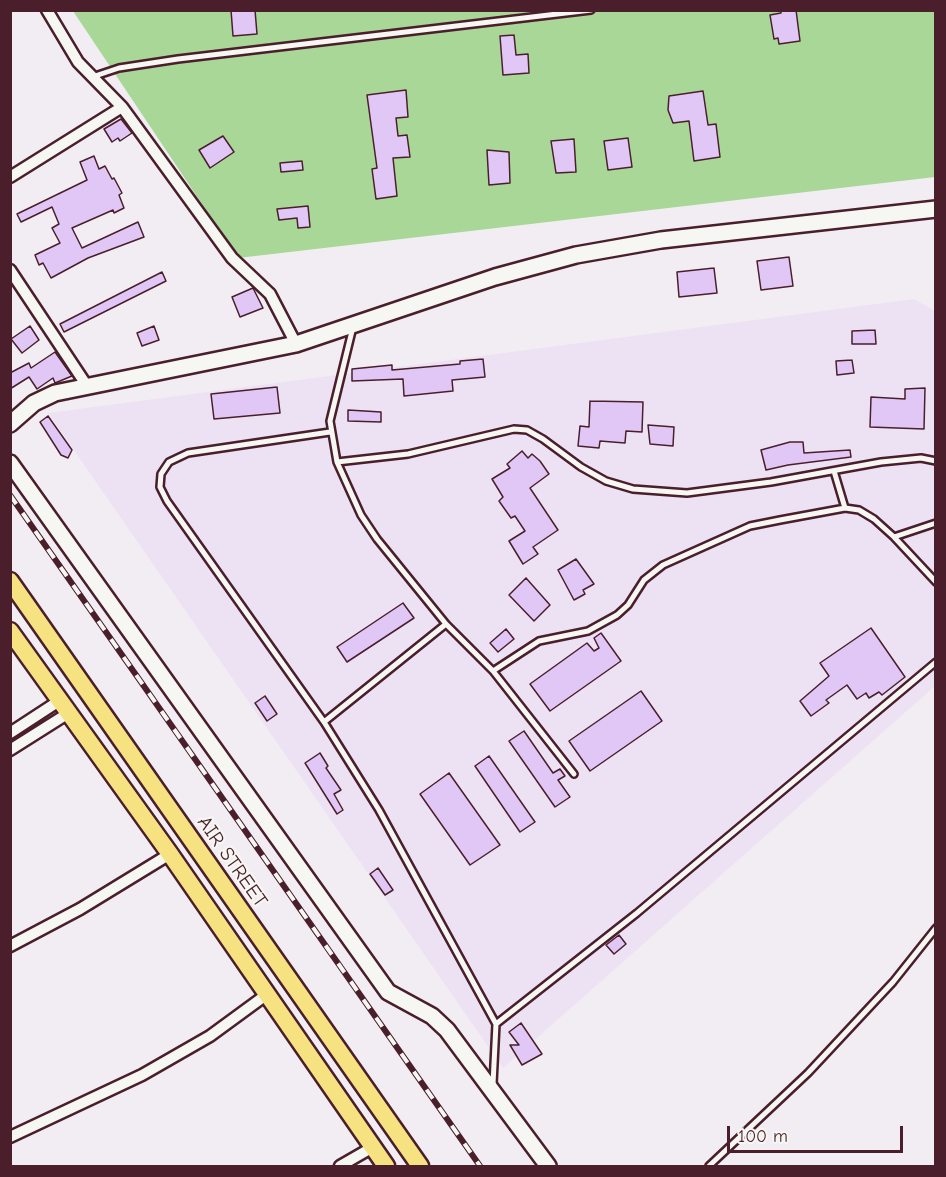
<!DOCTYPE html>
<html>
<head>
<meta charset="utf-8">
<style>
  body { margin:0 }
  #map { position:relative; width:946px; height:1177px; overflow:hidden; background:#f2edf3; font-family:"Comic Neue",sans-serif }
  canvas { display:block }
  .frame { position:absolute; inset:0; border:12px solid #4a1f2b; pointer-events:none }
  .scale { position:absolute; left:727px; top:1126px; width:176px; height:27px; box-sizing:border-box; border:3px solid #4a1f2b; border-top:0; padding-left:8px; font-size:18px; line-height:21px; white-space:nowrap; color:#4a1f2b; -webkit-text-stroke:4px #f6f6f2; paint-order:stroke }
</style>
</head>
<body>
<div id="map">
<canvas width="946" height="1177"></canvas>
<div class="frame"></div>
<div class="scale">100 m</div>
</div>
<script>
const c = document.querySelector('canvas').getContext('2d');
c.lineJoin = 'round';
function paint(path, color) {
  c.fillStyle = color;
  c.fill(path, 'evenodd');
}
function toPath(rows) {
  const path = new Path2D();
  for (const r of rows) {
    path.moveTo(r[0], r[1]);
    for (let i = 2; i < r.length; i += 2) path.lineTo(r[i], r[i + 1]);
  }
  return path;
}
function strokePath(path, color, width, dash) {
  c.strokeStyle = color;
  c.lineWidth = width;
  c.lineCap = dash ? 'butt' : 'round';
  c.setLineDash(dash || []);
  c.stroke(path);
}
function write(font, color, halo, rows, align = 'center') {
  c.font = font + ' "Comic Neue",sans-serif';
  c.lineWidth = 4.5;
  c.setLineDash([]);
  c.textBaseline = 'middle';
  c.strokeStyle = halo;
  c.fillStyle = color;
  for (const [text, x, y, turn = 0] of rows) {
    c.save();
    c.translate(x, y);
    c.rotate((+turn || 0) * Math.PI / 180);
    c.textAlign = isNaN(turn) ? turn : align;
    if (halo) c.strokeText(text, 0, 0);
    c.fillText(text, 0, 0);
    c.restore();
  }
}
paint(toPath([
  [914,299,935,311,935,686,503,1068,48,413]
]), '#ede2f4');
paint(toPath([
  [73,11,935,11,935,177,238,258]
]), '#a8d797');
const building = toPath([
  [231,10,255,10,257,34,233,36,231,10],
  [781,10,796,10,800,41,779,44,778,38,774,39,770,15,781,13,781,10],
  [514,35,516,55,528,54,529,73,503,75,500,36,514,35],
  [406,90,408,117,396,118,398,136,407,135,410,157,393,158,397,196,376,199,372,169,377,168,367,95,406,90],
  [703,91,708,125,716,124,720,157,694,161,689,121,673,123,668,110,669,96,703,91],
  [121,119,132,133,120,141,118,138,112,142,104,129,121,119],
  [223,136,234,152,210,168,199,150,223,136],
  [628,138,632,167,608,170,604,141,628,138],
  [574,139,576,172,556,173,551,141,574,139],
  [487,150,509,152,510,183,489,185,487,150],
  [94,156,99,169,105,166,112,179,114,178,122,193,119,195,124,208,114,213,113,210,72,228,82,248,138,222,144,237,88,258,51,278,43,263,39,265,35,255,60,243,52,228,59,224,52,207,21,222,17,214,87,180,80,162,94,156],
  [302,161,303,170,281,172,280,163,302,161],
  [308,206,310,227,298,228,297,218,279,220,277,209,308,206],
  [789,257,793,286,761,290,757,261,789,257],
  [714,268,717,293,679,297,677,272,714,268],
  [162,272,166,281,64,332,60,324,162,272],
  [253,288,263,308,240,317,232,297,253,288],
  [30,326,39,340,22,353,11,339,30,326],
  [154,326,159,340,142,346,137,333,154,326],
  [875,330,876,344,852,344,852,331,875,330],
  [55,352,72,376,55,383,53,378,37,389,29,377,10,389,10,373,29,363,31,368,55,352],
  [483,359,485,377,452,380,453,391,404,396,403,379,352,381,352,369,392,365,392,370,460,364,460,361,483,359],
  [852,360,854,373,837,375,836,361,852,360],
  [277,387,280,413,214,419,211,394,277,387],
  [925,388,924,429,870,427,871,397,905,399,905,389,925,388],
  [590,401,643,402,642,432,626,431,625,443,600,441,599,448,578,446,580,426,589,427,590,401],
  [348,410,381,412,381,422,348,421,348,410],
  [48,416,72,450,68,458,61,455,40,422,48,416],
  [648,425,674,427,673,446,650,444,648,425],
  [790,442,803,442,804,453,850,450,851,457,788,465,766,470,761,450,790,442],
  [522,451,528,458,532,454,540,461,549,474,530,488,558,530,533,547,538,554,523,564,509,541,525,531,515,516,511,518,499,501,503,497,492,479,510,468,507,464,522,451],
  [576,559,594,584,583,590,585,594,574,600,558,570,576,559],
  [526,578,550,605,534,621,509,595,526,578],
  [403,603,414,618,347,662,337,647,403,603],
  [871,628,905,677,882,695,879,692,869,698,866,693,857,699,847,685,826,700,829,703,811,716,800,701,829,676,820,663,871,628],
  [506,629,514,639,498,652,490,643,506,629],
  [601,633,621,661,550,711,530,684,587,643,594,651,599,648,594,638,601,633],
  [641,691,662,721,590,771,569,741,641,691],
  [265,696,277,714,267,721,255,703,265,696],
  [524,731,553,773,560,769,565,776,558,780,570,797,555,807,509,741,524,731],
  [320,753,328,766,326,768,341,790,334,794,343,810,337,814,305,763,320,753],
  [489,756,535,822,520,832,475,766,489,756],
  [449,773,500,845,470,865,420,794,449,773],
  [378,868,393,890,385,895,370,874,378,868],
  [619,935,626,944,614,954,606,945,619,935],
  [521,1023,542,1054,522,1065,510,1045,519,1045,509,1032,521,1023]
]);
paint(building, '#e1c7f6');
strokePath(building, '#4a1f2b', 1.5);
const lane = toPath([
  [92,77,119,68,178,59,591,10],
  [330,432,188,453,169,462,161,474,160,487,167,501,324,722,379,810,496,1024,493,1084],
  [337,462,408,454,514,429,527,430,543,439,581,467,606,481,633,489,687,493,771,482,881,462,921,458,936,461],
  [834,471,845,508],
  [894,537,936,523],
  [446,624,493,671,574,774],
  [493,671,539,641,588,631,617,615,628,605,644,580,663,565,750,526,780,520,845,508,859,510,874,519,894,537,936,582],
  [324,722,446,624,377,539,361,515,337,462,330,421,353,327],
  [496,1024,637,913,936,662],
  [709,1166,808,1073,893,982,936,928]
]);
const street = toPath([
  [47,10,78,62,122,107,232,258,270,294,296,344],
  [10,177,122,107],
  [10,270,87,386],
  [10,733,59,701],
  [10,750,67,714],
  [10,946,80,909,170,854],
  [10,1137,142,1075,210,1036,266,995],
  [340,1166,373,1147]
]);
const secondary = toPath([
  [10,424,34,403,55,393,296,344,495,277,576,255,661,240,936,209],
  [10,463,388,992,432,1016,447,1030,548,1166]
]);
const primary = toPath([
  [10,581,420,1166],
  [10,631,170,854,386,1166]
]);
strokePath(lane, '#4a1f2b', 10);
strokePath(street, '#4a1f2b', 15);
strokePath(secondary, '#4a1f2b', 20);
strokePath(primary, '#4a1f2b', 21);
strokePath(lane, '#f6f6f2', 5);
strokePath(street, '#f6f6f2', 10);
strokePath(secondary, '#f6f6f2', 15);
strokePath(primary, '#f7e281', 16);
const rail = toPath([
  [10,495,480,1166]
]);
strokePath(rail, '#4a1f2b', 6);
strokePath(rail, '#f6f6f2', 4, [11]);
write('20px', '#4a1f2b', '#f6f6f2', [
  ["AIR STREET",232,862,55]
]);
</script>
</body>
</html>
